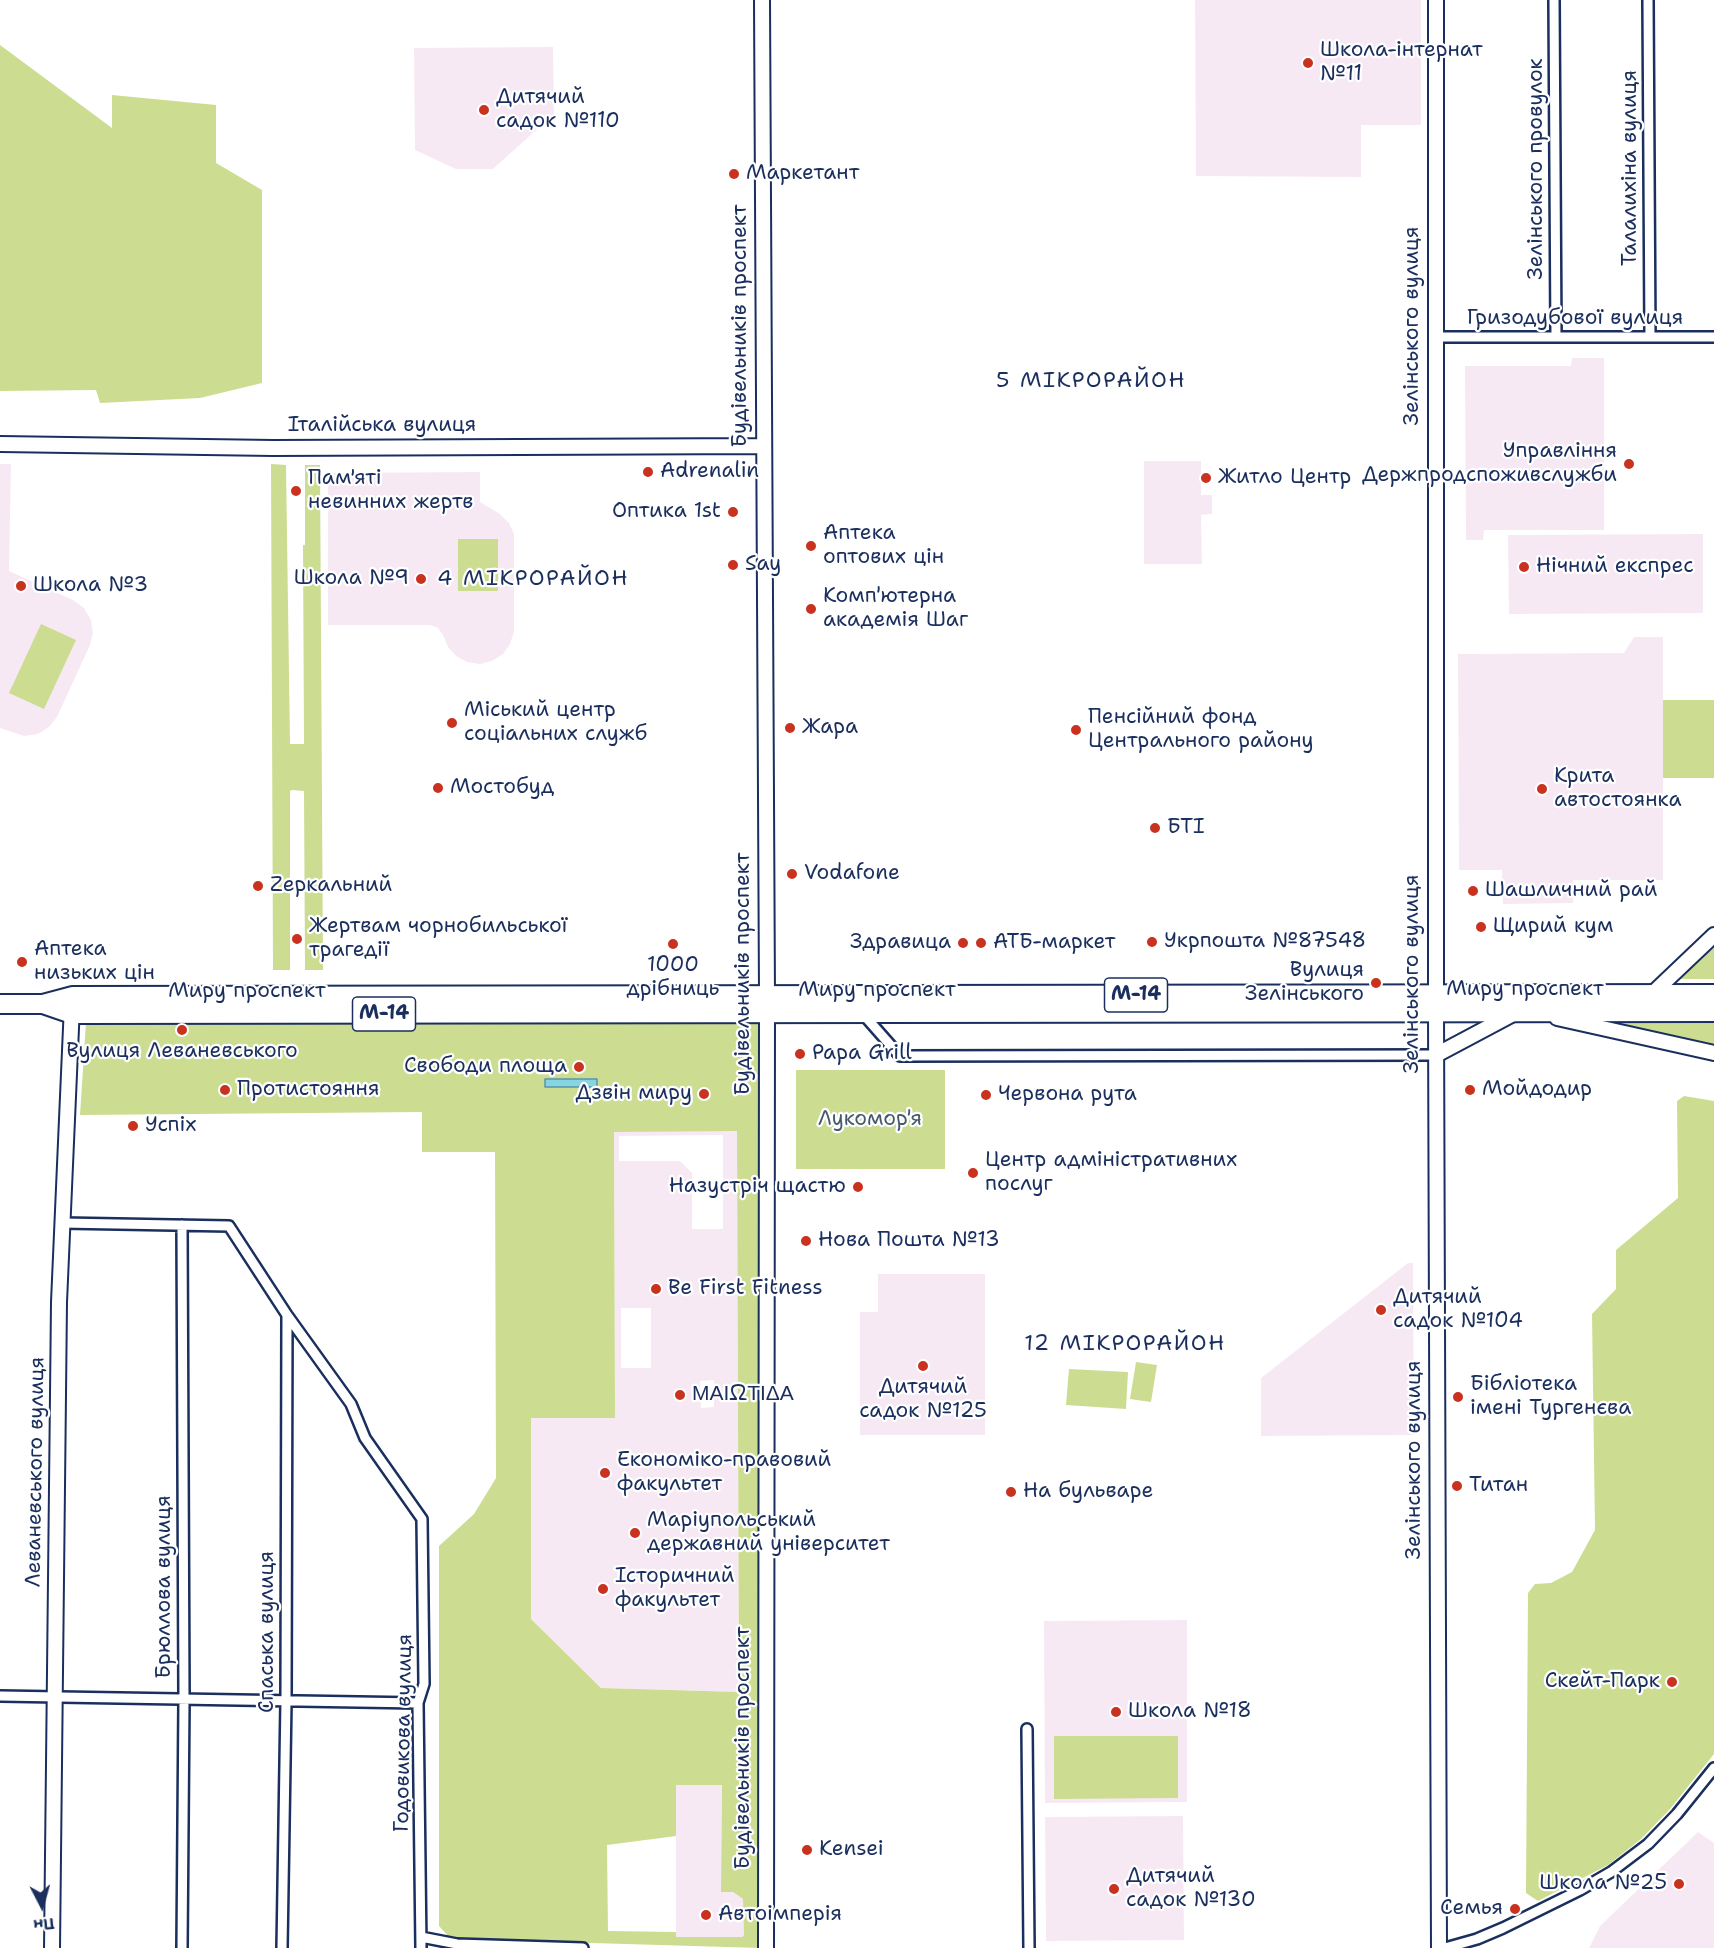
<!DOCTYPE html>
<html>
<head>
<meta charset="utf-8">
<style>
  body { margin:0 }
  #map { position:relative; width:1714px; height:1948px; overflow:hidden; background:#fff; font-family:"Shantell Sans",sans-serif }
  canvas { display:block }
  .north { position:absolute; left:12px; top:1876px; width:60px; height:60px; -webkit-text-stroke:4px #fff; paint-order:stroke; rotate:174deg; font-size:16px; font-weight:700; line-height:24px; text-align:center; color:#1b2f5e }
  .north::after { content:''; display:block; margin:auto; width:21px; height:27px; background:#1b2f5e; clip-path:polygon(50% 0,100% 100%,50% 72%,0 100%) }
</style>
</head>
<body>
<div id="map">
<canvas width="1714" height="1948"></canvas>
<div class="north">Пн</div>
</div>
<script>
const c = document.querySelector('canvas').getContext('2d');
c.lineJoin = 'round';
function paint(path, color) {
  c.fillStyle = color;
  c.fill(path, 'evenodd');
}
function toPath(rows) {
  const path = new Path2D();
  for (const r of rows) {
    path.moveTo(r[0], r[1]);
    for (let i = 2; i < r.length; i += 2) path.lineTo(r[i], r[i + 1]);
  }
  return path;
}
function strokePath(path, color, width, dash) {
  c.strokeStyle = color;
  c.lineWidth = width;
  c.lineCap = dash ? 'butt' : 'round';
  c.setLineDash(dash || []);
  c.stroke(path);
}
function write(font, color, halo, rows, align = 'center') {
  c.font = font + ' "Shantell Sans",sans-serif';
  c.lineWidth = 4.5;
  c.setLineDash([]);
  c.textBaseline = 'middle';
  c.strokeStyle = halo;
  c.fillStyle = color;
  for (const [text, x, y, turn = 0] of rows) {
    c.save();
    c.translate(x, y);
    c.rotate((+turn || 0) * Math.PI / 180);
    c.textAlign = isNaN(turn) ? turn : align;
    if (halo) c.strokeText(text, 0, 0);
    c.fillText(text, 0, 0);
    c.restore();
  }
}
paint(toPath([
  [1195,0,1421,0,1421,125,1361,125,1361,177,1196,176],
  [553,47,554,114,493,169,456,169,415,150,414,48],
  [1572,358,1604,358,1604,530,1484,530,1483,540,1466,540,1465,366,1571,366],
  [1144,461,1201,461,1201,495,1212,495,1212,514,1201,515,1202,564,1144,564],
  [0,464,11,464,9,571,73,600,84,608,91,620,93,633,90,645,57,717,49,727,38,734,24,736,0,728],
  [480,472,480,502,500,514,509,523,514,534,514,632,510,644,503,654,492,661,480,664,467,662,456,656,448,647,443,635,438,628,430,625,328,625,328,473],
  [1703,534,1703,613,1509,614,1508,535],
  [1634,637,1663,637,1663,880,1573,880,1573,903,1503,904,1502,870,1459,870,1458,654,1624,653],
  [614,1131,737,1131,739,1692,601,1688,531,1619,531,1418,615,1417],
  [723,1135,723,1229,692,1229,692,1173,680,1161,619,1161,619,1136],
  [621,1308,651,1308,651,1368,621,1368],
  [714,1380,714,1407,701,1408,700,1381],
  [1408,1263,1413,1263,1414,1435,1261,1436,1261,1378],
  [878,1274,985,1274,985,1435,860,1435,860,1312,878,1312],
  [1187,1620,1187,1802,1045,1803,1044,1621],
  [676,1785,722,1785,721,1892,733,1892,743,1899,744,1935,742,1937,676,1937],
  [1183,1816,1184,1940,1046,1941,1045,1817],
  [1698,1832,1714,1843,1714,1948,1589,1948,1600,1926]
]), '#f7e9f4');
paint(toPath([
  [0,45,112,128,112,95,216,105,216,163,262,190,262,383,200,398,100,403,96,390,0,391],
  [271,464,286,465,290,744,304,744,303,545,305,545,305,465,320,465,323,970,305,970,304,791,292,790,290,791,290,970,273,970],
  [458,539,498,539,498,591,458,591],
  [41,624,76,640,44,709,9,693],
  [1663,700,1714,700,1714,778,1663,778],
  [1714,940,1714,979,1680,979,1676,975],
  [648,1020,761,1020,761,1948,458,1939,449,1937,439,1926,439,1546,474,1514,496,1478,495,1152,422,1152,422,1112,80,1115,86,1022,648,1024],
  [737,1131,739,1692,601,1688,531,1619,531,1418,615,1418,614,1132],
  [676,1785,722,1785,721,1892,733,1892,743,1899,744,1935,742,1937,676,1937,676,1932,608,1931,607,1845,676,1836],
  [1714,1020,1714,1050,1585,1021],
  [796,1070,945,1070,945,1169,796,1169],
  [1684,1096,1714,1101,1714,1754,1670,1809,1641,1839,1608,1865,1538,1901,1526,1893,1528,1593,1535,1584,1551,1583,1572,1572,1595,1530,1592,1314,1616,1289,1616,1250,1678,1198,1677,1101],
  [1136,1362,1157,1365,1151,1402,1130,1399],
  [1069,1369,1128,1372,1126,1409,1066,1405],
  [1054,1736,1178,1736,1178,1798,1054,1799]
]), '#ccdc91');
const water = toPath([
  [545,1079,597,1079,597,1087,545,1087,545,1079]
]);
paint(water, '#86d6e2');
strokePath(water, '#5b93ad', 1.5);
const street = toPath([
  [1554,0,1556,337],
  [1648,0,1650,337],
  [1436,337,1714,337],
  [863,1014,900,1056,1436,1055],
  [62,1223,229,1226,287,1315,351,1404,365,1438,422,1519,424,1684,418,1703,421,1948],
  [0,1696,418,1703],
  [1027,1729,1029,1948],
  [421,1937,457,1944,583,1948],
  [182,1948,184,1699,182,1225],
  [282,1948,286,1701,287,1315],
  [1445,1948,1477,1939,1503,1928,1580,1890,1611,1872,1648,1844,1677,1814,1714,1768]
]);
const secondary = toPath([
  [762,0,767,995],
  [1436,0,1436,994],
  [0,444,273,448,764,446],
  [1652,994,1714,935],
  [1436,1013,1439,1948],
  [1557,1018,1714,1053],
  [1436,1055,1515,1013],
  [52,1948,59,1302,72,1005],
  [766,1948,767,1014]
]);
const highway = toPath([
  [0,1004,43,1004,73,996,1714,994],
  [43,1004,72,1014,1714,1012]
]);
strokePath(street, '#1b2f5e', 14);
strokePath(secondary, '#1b2f5e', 18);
strokePath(highway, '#1b2f5e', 22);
strokePath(street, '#fff', 9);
strokePath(secondary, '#fff', 14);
strokePath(highway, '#fff', 18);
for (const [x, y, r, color] of [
  [1308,63,6,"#c8321e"],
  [484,110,6,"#c8321e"],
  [734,174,6,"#c8321e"],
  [1629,464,6,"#c8321e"],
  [648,472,6,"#c8321e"],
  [1206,478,6,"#c8321e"],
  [296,491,6,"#c8321e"],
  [733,512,6,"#c8321e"],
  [811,546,6,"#c8321e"],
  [733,565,6,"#c8321e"],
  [1524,567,6,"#c8321e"],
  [421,579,6,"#c8321e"],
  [21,586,6,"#c8321e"],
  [811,609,6,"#c8321e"],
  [452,723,6,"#c8321e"],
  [790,728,6,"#c8321e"],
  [1076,730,6,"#c8321e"],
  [438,788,6,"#c8321e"],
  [1542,789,6,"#c8321e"],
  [1155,828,6,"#c8321e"],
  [792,874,6,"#c8321e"],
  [258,886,6,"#c8321e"],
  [1473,891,6,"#c8321e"],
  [1481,927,6,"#c8321e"],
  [297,939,6,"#c8321e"],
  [1152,942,6,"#c8321e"],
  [963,943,6,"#c8321e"],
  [981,943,6,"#c8321e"],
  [673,944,6,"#c8321e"],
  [22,962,6,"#c8321e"],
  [1376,983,6,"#c8321e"],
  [182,1030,6,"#c8321e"],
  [800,1054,6,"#c8321e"],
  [579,1067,6,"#c8321e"],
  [225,1090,6,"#c8321e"],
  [1470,1090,6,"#c8321e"],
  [704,1094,6,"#c8321e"],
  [986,1095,6,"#c8321e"],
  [133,1126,6,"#c8321e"],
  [973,1173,6,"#c8321e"],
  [858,1187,6,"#c8321e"],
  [806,1241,6,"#c8321e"],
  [656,1289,6,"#c8321e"],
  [1381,1310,6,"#c8321e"],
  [923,1366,6,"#c8321e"],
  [680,1395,6,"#c8321e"],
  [1458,1397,6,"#c8321e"],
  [605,1473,6,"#c8321e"],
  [1457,1486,6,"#c8321e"],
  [1011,1492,6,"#c8321e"],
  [635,1533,6,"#c8321e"],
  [603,1589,6,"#c8321e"],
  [1672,1682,6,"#c8321e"],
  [1116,1712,6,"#c8321e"],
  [807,1850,6,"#c8321e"],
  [1679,1884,6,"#c8321e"],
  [1114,1889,6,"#c8321e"],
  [1515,1909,6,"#c8321e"],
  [706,1915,6,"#c8321e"]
]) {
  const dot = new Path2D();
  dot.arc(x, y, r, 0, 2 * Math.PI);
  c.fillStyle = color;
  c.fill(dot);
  strokePath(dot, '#fff', 2);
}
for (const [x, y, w] of [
  [1136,995,63],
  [384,1014,63]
]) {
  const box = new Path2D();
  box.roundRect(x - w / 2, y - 17, w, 34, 4.5);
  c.fillStyle = '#fff';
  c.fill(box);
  strokePath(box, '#1b2f5e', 1.5);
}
write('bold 20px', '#1b2f5e', null, [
  ["М-14",1136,995],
  ["М-14",384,1014]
]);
write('21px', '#1b2f5e', '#fff', [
  ["Школа-інтернат",1320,51],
  ["№11",1320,75],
  ["Дитячий",496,98],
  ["садок №110",496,122],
  ["Маркетант",746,174],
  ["Управління",1617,452,"right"],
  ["Держпродспоживслужби",1617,476,"right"],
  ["Adrenalin",660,472],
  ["Житло Центр",1218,478],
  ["Пам'яті",308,479],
  ["невинних жертв",308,503],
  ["Оптика 1st",721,512,"right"],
  ["Аптека",823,534],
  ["оптових цін",823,558],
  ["Say",745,565],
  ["Нічний експрес",1536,567],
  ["Школа №9",409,579,"right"],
  ["Школа №3",33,586],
  ["Комп'ютерна",823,597],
  ["академія Шаг",823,621],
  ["Міський центр",464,711],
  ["соціальних служб",464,735],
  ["Пенсійний фонд",1088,718],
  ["Центрального району",1088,742],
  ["Жара",802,728],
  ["Крита",1554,777],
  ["автостоянка",1554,801],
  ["Мостобуд",450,788],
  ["БТІ",1167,828],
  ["Vodafone",804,874],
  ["Zеркальний",270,886],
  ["Шашличний рай",1485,891],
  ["Жертвам чорнобильської",309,927],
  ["трагедії",309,951],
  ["Щирий кум",1493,927],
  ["Укрпошта №87548",1164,942],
  ["Здравица",951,943,"right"],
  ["АТБ-маркет",993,943],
  ["Аптека",34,950],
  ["низьких цін",34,974],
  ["1000",673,966,"center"],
  ["дрібниць",673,990,"center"],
  ["Вулиця",1364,971,"right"],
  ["Зелінського",1364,995,"right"],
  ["Вулиця Леваневського",182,1052,"center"],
  ["Papa Grill",812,1054],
  ["Свободи площа",567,1067,"right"],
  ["Протистояння",237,1090],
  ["Мойдодир",1482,1090],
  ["Дзвін миру",692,1094,"right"],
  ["Червона рута",998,1095],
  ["Успіх",145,1126],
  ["Центр адміністративних",985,1161],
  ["послуг",985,1185],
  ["Назустріч щастю",846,1187,"right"],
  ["Нова Пошта №13",818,1241],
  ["Be First Fitness",668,1289],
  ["Дитячий",1393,1298],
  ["садок №104",1393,1322],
  ["Бібліотека",1470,1385],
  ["імені Тургенєва",1470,1409],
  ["Дитячий",923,1388,"center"],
  ["садок №125",923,1412,"center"],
  ["ΜΑΙΩΤΙΔΑ",692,1395],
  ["Економіко-правовий",617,1461],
  ["факультет",617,1485],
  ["Титан",1469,1486],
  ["На бульваре",1023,1492],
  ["Маріупольський",647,1521],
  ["державний університет",647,1545],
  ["Історичний",615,1577],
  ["факультет",615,1601],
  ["Скейт-Парк",1660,1682,"right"],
  ["Школа №18",1128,1712],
  ["Kensei",819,1850],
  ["Дитячий",1126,1877],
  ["садок №130",1126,1901],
  ["Школа №25",1667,1884,"right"],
  ["Семья",1503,1909,"right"],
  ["Автоімперія",718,1915]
], 'left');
write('21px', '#1b2f5e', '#fff', [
  ["Талалихіна вулиця",1631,168,-90],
  ["Зелінського провулок",1537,169,-90],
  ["Гризодубової вулиця",1575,319],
  ["Будівельників проспект",741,326,-90],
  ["Зелінського вулиця",1413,326,-90],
  ["Італійська вулиця",382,426],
  ["Будівельників проспект",744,974,-90],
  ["Зелінського вулиця",1413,974,-90],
  ["Миру проспект",1525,990],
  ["Миру проспект",877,991],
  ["Миру проспект",247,992],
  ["Зелінського вулиця",1415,1460,-90],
  ["Леваневського вулиця",36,1472,-89],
  ["Брюллова вулиця",165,1587,-90],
  ["Спаська вулиця",268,1632,-90],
  ["Годовикова вулиця",404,1733,-89],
  ["Будівельників проспект",744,1748,-90]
]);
write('21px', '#475a6b', '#fff', [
  ["Лукомор'я",870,1120]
]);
c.letterSpacing = '1.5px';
write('22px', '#1b2f5e', '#fff', [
  ["5 МІКРОРАЙОН",1091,381],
  ["4 МІКРОРАЙОН",533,579],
  ["12 МІКРОРАЙОН",1125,1344]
]);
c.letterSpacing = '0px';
</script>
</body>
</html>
